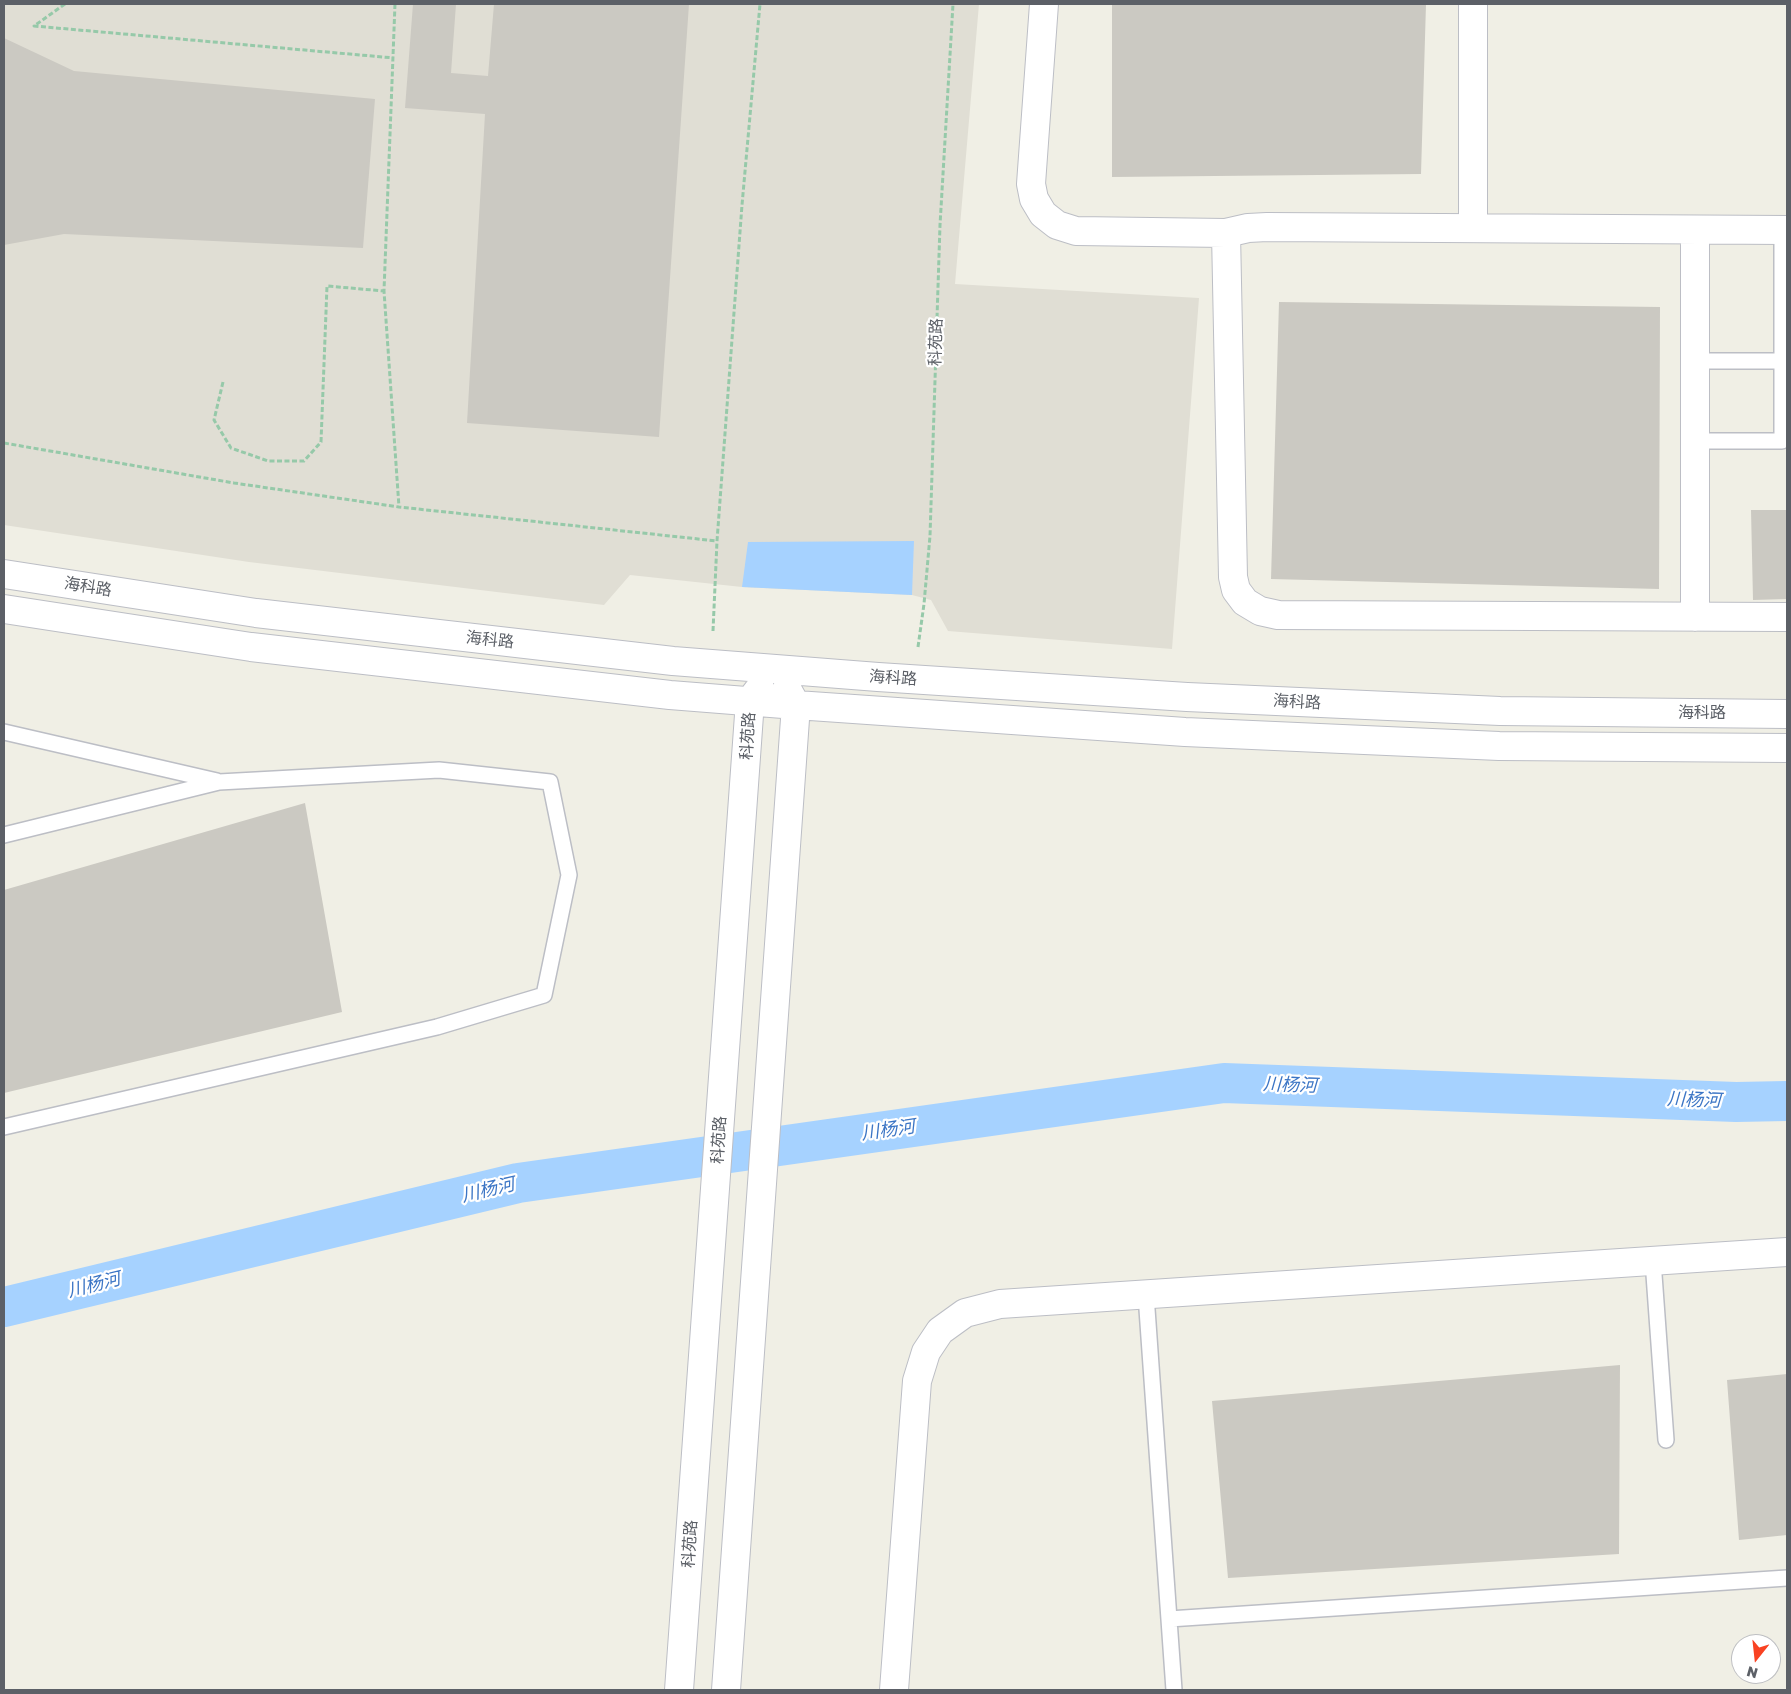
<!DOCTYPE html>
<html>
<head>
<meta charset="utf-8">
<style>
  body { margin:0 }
  #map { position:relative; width:1791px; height:1694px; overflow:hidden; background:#f0efe5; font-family:"Golos Text",sans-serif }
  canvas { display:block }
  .frame { position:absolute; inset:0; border:5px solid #5c6067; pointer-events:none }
  .north { position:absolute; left:1731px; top:1634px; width:50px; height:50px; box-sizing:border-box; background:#fff; border:1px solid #bebfc2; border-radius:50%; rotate:196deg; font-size:14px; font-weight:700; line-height:20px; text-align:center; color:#5c6067 }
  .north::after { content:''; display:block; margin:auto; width:18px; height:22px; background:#f94222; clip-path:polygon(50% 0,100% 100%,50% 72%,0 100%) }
</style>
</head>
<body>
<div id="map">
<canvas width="1791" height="1694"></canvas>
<div class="frame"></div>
<div class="north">N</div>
</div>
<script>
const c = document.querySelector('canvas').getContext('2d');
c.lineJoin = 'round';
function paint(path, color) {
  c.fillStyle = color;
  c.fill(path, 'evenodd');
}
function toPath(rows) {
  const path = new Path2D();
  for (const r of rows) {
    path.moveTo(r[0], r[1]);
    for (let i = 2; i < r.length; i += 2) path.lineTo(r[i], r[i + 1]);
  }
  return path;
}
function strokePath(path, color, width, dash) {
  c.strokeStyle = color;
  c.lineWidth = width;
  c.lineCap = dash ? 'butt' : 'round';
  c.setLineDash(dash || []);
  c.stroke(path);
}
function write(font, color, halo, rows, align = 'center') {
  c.font = font + ' "Golos Text","Noto Sans SC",sans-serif';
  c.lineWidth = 4.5;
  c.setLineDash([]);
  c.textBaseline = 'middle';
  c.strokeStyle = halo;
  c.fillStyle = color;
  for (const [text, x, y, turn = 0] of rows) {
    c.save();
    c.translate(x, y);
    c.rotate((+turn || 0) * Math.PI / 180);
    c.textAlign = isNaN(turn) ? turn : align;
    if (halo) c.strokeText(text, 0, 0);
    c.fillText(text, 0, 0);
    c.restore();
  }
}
paint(toPath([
  [4,4,979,4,955,284,1199,298,1172,649,948,631,931,600,912,595,742,587,630,575,604,605,249,562,4,525]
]), '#e0ded4');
paint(toPath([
  [914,541,912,595,742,587,748,542]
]), '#a6d2ff');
strokePath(toPath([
  [4,1307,518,1183,1224,1083,1736,1102,1787,1101]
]), '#a6d2ff', 40);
paint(toPath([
  [413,4,456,4,451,73,488,76,494,4,689,4,659,437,467,423,485,114,405,108],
  [1112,4,1426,4,1421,174,1112,177],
  [4,38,74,71,375,99,363,248,64,234,4,245],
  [1279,302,1660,307,1659,589,1271,579],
  [1751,510,1787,510,1787,599,1753,600],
  [305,803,342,1012,4,1093,4,890],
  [1620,1365,1619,1554,1228,1578,1212,1401],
  [1787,1374,1787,1535,1739,1540,1727,1380]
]), '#cbc9c2');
const service = toPath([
  [1695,361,1782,361],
  [1695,441,1782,441,1782,230],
  [4,732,217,781],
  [4,835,219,782,439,770,550,782,569,875,544,995,437,1027,4,1127],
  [1653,1261,1666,1440],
  [1146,1295,1174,1690],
  [1169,1619,1787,1578]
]);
const minor = toPath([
  [1044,4,1031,184,1034,199,1043,214,1057,225,1076,231,1226,233,1248,228,1267,227,1787,230],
  [1473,228,1473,4],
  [1226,233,1233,577,1236,590,1245,602,1260,611,1278,615,1787,617],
  [1695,617,1695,230],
  [894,1690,917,1381,926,1352,940,1331,965,1313,1000,1304,1787,1252]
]);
const tertiary = toPath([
  [4,574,256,613,673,661,878,677,1187,697,1500,711,1787,714],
  [4,609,251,647,670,695,796,705,1185,732,1499,746,1787,748],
  [679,1690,750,701,760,688],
  [726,1690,796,705,787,689]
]);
strokePath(service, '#bcbec5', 18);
strokePath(minor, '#bcbec5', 30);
strokePath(tertiary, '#bcbec5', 30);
strokePath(toPath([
  [65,4,34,26,394,58],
  [395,4,384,291,399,507],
  [223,382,214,420,231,448,268,461,304,461,321,442,327,286,384,291],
  [4,443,234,483,399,507,717,541],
  [713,631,717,541,742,205,760,4],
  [918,647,924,604,930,536,940,225,953,4]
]), '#96c9a9', 3, [5, 2.5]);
strokePath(service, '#fff', 15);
strokePath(minor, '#fff', 28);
strokePath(tertiary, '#fff', 28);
write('16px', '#5c6067', '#fff', [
  ["科苑路",936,342,-88],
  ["海科路",88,587,9],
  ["海科路",490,640,6],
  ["海科路",893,678,4],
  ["海科路",1297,702,3],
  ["海科路",1702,713],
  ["科苑路",748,736,-86],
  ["科苑路",719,1140,-86],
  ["科苑路",690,1544,-86]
]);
write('italic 18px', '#3b75c5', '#fff', [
  ["川杨河",1290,1085,2],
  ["川杨河",1694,1100,2],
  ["川杨河",888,1130,-8],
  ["川杨河",488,1190,-13],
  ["川杨河",94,1285,-14]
]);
</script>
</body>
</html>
